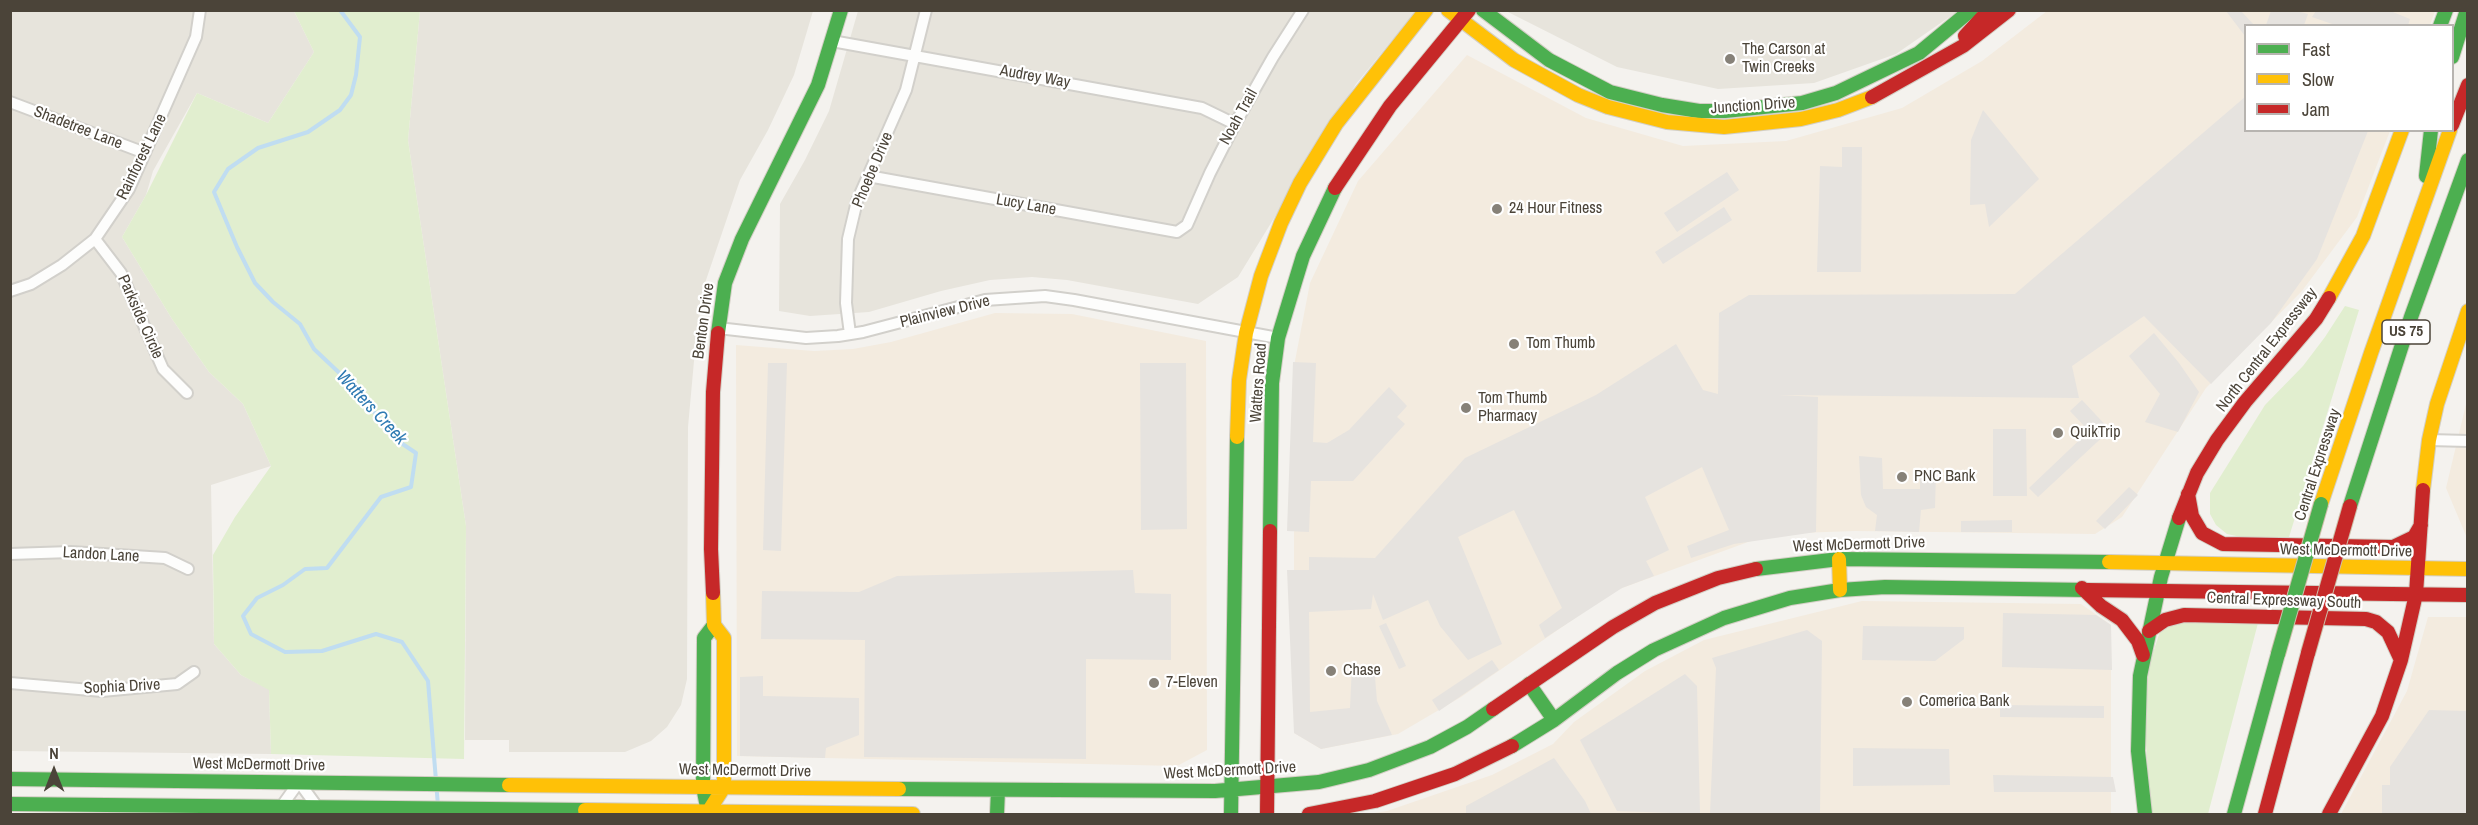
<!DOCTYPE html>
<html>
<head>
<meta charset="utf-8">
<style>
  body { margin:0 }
  #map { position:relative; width:2478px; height:825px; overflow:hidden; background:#f4f2ee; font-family:"Archivo Narrow",sans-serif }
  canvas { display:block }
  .frame { position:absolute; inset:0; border:12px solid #4b4439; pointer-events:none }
  .legend { position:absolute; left:2244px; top:24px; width:210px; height:108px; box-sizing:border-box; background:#fff; border:2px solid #b7b4b0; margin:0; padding:8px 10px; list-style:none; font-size:18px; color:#4b4439 }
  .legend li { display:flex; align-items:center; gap:12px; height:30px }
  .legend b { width:30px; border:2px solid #b7b4b0 }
  .north { position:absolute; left:24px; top:741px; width:60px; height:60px; -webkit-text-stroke:4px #fff; paint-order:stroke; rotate:0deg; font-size:16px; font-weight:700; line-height:24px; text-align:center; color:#4b4439 }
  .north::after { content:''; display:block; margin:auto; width:21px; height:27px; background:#4b4439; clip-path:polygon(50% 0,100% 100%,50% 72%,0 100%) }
</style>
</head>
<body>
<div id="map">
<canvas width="2478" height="825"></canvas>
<div class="frame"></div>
<ul class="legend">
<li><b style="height:8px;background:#4caf50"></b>Fast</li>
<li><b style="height:8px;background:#ffc107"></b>Slow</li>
<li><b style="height:8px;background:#c62828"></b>Jam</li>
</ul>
<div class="north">N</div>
</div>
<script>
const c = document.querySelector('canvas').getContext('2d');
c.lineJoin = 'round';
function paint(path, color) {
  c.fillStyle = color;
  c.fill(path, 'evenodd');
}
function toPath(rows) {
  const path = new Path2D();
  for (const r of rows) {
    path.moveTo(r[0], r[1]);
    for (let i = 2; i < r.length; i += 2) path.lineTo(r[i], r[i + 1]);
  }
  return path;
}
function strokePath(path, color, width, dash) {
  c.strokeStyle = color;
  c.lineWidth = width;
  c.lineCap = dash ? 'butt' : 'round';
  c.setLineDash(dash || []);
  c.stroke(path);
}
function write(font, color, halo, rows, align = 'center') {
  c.font = font + ' "Archivo Narrow",sans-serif';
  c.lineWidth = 4.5;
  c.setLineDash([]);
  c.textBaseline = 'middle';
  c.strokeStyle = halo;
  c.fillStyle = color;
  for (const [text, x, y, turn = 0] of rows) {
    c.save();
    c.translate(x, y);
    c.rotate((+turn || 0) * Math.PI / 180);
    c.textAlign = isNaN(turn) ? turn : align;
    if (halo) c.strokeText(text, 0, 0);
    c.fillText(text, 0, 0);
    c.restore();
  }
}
paint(toPath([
  [11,11,294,11,314,52,268,123,197,93,153,171,146,195,122,237,172,319,209,372,243,404,271,466,211,485,214,644,241,675,269,689,271,754,11,751],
  [420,11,813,11,794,75,768,130,740,180,704,286,696,339,688,427,687,679,681,705,667,727,651,741,625,752,509,752,509,740,465,740,466,526,408,140],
  [858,11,1416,11,1356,84,1238,277,1198,304,1067,280,1032,277,990,280,941,291,869,312,810,316,779,311,780,204,805,160,829,111],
  [1506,11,1958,11,1896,54,1814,83,1718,89,1617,67]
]), '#e7e4dc');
paint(toPath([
  [2047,11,2435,11,2430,25,2246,26,2246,130,2390,131,2357,217,2302,291,2206,388,2122,517,2095,534,1855,531,1770,534,1614,591,1461,697,1398,734,1321,749,1294,733,1294,366,1310,283,1358,181,1467,55,1586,118,1683,146,1786,141,1902,108,1982,61],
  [995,313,1072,314,1206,341,1207,750,1177,766,737,756,736,345,814,351,853,349,891,342],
  [2467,400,2467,538,2446,488],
  [1862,601,2081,604,2111,625,2111,814,1368,814,1387,811,1492,775,1553,744,1574,722,1645,671,1704,640],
  [2428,617,2467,617,2467,814,2341,814,2407,691]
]), '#f3ebdf');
paint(toPath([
  [294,11,420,11,408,140,466,526,464,759,271,754,269,690,241,675,214,644,213,555,235,517,271,466,243,404,209,372,172,319,122,237,146,195,197,93,268,123,314,52],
  [2345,306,2359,310,2289,537,2241,537,2227,534,2216,525,2210,514,2210,493,2265,405,2303,366,2325,337],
  [2177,620,2258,623,2208,814,2151,814,2144,717,2148,667,2161,629]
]), '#e1eecf');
paint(toPath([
  [2388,10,2410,19,2408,25,2335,25,2312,17,2316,11],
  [2226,11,2241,11,2254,25,2246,26,2245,36],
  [2271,11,2297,11,2308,14,2304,25,2266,25],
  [2245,97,2246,130,2368,131,2317,259,2271,323,2211,384,2144,316,2072,366,2079,398,1778,395,1818,397,1816,532,1734,544,1691,558,1687,546,1729,530,1702,467,1645,497,1669,550,1646,561,1654,576,1622,588,1545,638,1539,625,1562,608,1514,510,1458,537,1502,644,1468,660,1440,626,1428,600,1383,620,1373,594,1371,609,1309,612,1310,712,1350,708,1352,665,1374,665,1377,701,1392,735,1321,749,1294,733,1287,570,1309,570,1309,557,1375,558,1465,458,1596,395,1676,344,1703,390,1718,394,1719,313,1749,295,2015,294],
  [1983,110,2039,179,1989,227,1985,204,1970,205,1971,140],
  [1842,147,1862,147,1861,272,1817,272,1820,166,1842,167],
  [1727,172,1739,190,1677,232,1664,213],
  [1724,207,1732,220,1663,264,1655,252],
  [2154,333,2179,363,2199,392,2178,432,2145,422,2160,394,2129,356],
  [1293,362,1316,363,1313,442,1327,443,1349,430,1389,387,1407,406,1397,417,1405,424,1353,481,1311,481,1309,532,1287,531],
  [768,363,787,363,781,551,763,550],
  [1140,363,1186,363,1187,529,1141,530],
  [2082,400,2110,430,2038,497,2029,488,2089,431,2070,411],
  [1993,429,2026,429,2027,496,1993,496],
  [1859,456,1882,458,1883,489,1920,489,1920,472,1936,473,1935,508,1921,510,1919,532,1875,531,1877,515,1866,507,1861,495],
  [2129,487,2138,495,2105,529,2096,521],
  [2012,520,2012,532,1961,532,1961,521],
  [1133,570,1135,593,1171,594,1171,660,1086,659,1086,759,864,757,865,640,761,639,762,591,859,592,897,576],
  [2003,613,2096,615,2111,625,2112,670,2002,667],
  [1386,623,1406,666,1399,669,1379,626],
  [1863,626,1964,627,1964,639,1935,661,1862,660],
  [1807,630,1822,641,1820,814,1710,814,1716,668,1712,658],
  [1492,660,1499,670,1439,711,1432,700],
  [1685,674,1697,686,1700,814,1617,811,1580,740],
  [763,676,763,696,859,698,859,735,826,748,825,758,740,756,740,677],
  [2000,705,2104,706,2104,718,2000,717],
  [2429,710,2467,711,2467,814,2382,814,2382,785,2390,785,2390,767],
  [1853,748,1949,749,1950,785,1853,786],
  [1554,758,1585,801,1591,814,1466,814,1466,806],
  [1993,775,2113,777,2116,792,1994,792]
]), '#e6e3df');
strokePath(toPath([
  [340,10,360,37,356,75,351,95,340,110,308,132,258,148,228,169,214,192,237,247,255,283,273,302,300,324,314,349,350,383,398,441,416,453,411,487,381,497,327,568,305,569,283,585,257,598,243,616,251,634,285,652,322,651,376,634,402,642,428,681,438,806]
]), '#c0ddf1', 4);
const street = toPath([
  [832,41,1202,108,1235,124],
  [10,102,145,153],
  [868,176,1177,232,1187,225,1210,173,1235,124,1273,57,1303,10],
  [95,239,121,273,163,369,187,393],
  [10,291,31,284,62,265,95,239,129,189,196,37,200,10],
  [718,328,806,338,838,336,863,332,985,300,1045,296,1074,300,1278,338],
  [850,334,846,303,848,239,857,201,906,90,926,10],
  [2429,440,2468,441],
  [10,554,71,552,165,558,188,569],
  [10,683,102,691,177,684,194,672],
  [281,814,281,807,299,782,318,808,318,814]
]);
const fast = toPath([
  [1483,10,1549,60,1610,92,1662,105,1699,111,1725,111,1802,103,1836,93,1919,53,1971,10],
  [2440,26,2446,10],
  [2452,57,2467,10],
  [2426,176,2431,130],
  [718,333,725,283,742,239,818,85,841,10],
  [2350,506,2411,317,2468,160],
  [1270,531,1272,383,1278,338,1303,256,1335,188],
  [1756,569,1839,559,2109,562],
  [1529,684,1554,720],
  [1512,746,1554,720,1617,673,1654,650,1724,618,1790,598,1840,590,1885,587,2087,590],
  [10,779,509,785],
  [899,789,1215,791,1319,782,1369,770,1430,747,1467,727,1493,709],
  [10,804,585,810],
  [708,812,703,787,704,638,714,625],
  [997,814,998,790],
  [1231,814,1237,437],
  [2145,814,2138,751,2140,676,2161,577,2179,518],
  [2234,814,2278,654]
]);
const slow = toPath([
  [1448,10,1514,60,1578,95,1608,107,1667,122,1724,127,1801,119,1838,110,1872,97],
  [2329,298,2363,236,2402,130],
  [1237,437,1239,380,1246,333,1261,276,1281,223,1300,183,1336,124,1426,10],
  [2423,490,2429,440,2437,404,2468,311],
  [2321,504,2371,353,2450,130],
  [1839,559,1840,590],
  [2109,562,2468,569],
  [509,785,899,789],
  [585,810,913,814],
  [708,812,724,787,724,638,714,625,713,593]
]);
const jam = toPath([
  [1965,36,1989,10],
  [1872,97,1963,46,2009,10],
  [2452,125,2468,85],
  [1335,188,1390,106,1469,10],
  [2188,494,2192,516,2202,533,2223,544,2393,547,2414,537,2421,525],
  [2179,518,2197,473,2217,440,2245,402,2316,319,2329,298],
  [2082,588,2101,606,2122,620,2138,641,2143,655],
  [2087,590,2468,595],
  [713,593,711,549,713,392,718,333],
  [2149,631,2165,620,2184,615,2366,619,2376,622,2388,632,2401,660],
  [1493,709,1613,627,1655,603,1718,578,1756,569],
  [1267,814,1270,531],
  [1309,814,1375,801,1455,774,1512,746],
  [2265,814,2308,653],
  [2329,814,2382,716,2401,660,2416,594,2423,490]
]);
strokePath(street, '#d2d0cb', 14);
strokePath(fast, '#d3cfc5', 16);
strokePath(slow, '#d3cfc5', 16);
strokePath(jam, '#d3cfc5', 16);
strokePath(street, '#fdfdfc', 10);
strokePath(fast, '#4caf50', 14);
strokePath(slow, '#ffc107', 14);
strokePath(jam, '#c62828', 14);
const fastBridge = toPath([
  [2278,654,2321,504]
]);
const jamBridge = toPath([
  [2308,653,2350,506]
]);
strokePath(fastBridge, '#ccbfa9', 16, []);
strokePath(jamBridge, '#ccbfa9', 16, []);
strokePath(fastBridge, '#4caf50', 14);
strokePath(jamBridge, '#c62828', 14);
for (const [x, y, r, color] of [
  [1730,59,6,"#868178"],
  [1497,209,6,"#868178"],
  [1514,344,6,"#868178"],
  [1466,408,6,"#868178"],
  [2058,433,6,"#868178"],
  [1902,477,6,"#868178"],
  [1331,671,6,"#868178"],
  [1154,683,6,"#868178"],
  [1907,702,6,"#868178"]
]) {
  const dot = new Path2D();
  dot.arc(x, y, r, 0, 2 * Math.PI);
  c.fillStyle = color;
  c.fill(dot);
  strokePath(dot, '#fff', 2);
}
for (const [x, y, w] of [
  [2406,332,48]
]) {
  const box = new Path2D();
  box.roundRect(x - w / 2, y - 12, w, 24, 4.5);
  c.fillStyle = '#fff';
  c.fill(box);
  strokePath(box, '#4b4439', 1.5);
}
write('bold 15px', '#4b4439', null, [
  ["US 75",2406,332]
]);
write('16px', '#4b4439', '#fff', [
  ["The Carson at",1742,50],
  ["Twin Creeks",1742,68],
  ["24 Hour Fitness",1509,209],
  ["Tom Thumb",1526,344],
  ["Tom Thumb",1478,399],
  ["Pharmacy",1478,417],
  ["QuikTrip",2070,433],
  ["PNC Bank",1914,477],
  ["Chase",1343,671],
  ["7-Eleven",1166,683],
  ["Comerica Bank",1919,702]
], 'left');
write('16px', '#4b4439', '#fff', [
  ["Audrey Way",1035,77,10],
  ["Junction Drive",1753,106,-4],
  ["Noah Trail",1239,117,-61],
  ["Shadetree Lane",78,128,21],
  ["Rainforest Lane",142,157,-64],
  ["Phoebe Drive",873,170,-67],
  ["Lucy Lane",1026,205,10],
  ["Plainview Drive",945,312,-14],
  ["Parkside Circle",140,317,66],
  ["Benton Drive",704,321,-82],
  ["North Central Expressway",2267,350,-52],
  ["Watters Road",1259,383,-86],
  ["Central Expressway",2318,465,-72],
  ["West McDermott Drive",1859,545,-2],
  ["West McDermott Drive",2346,551,1],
  ["Landon Lane",101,555,3],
  ["Central Expressway South",2284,601,2],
  ["Sophia Drive",122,687,-3],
  ["West McDermott Drive",259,765,1],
  ["West McDermott Drive",745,771,1],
  ["West McDermott Drive",1230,771,-3]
]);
write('italic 18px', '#2e7ab2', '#fff', [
  ["Watters Creek",371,408,47]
]);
</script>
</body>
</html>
